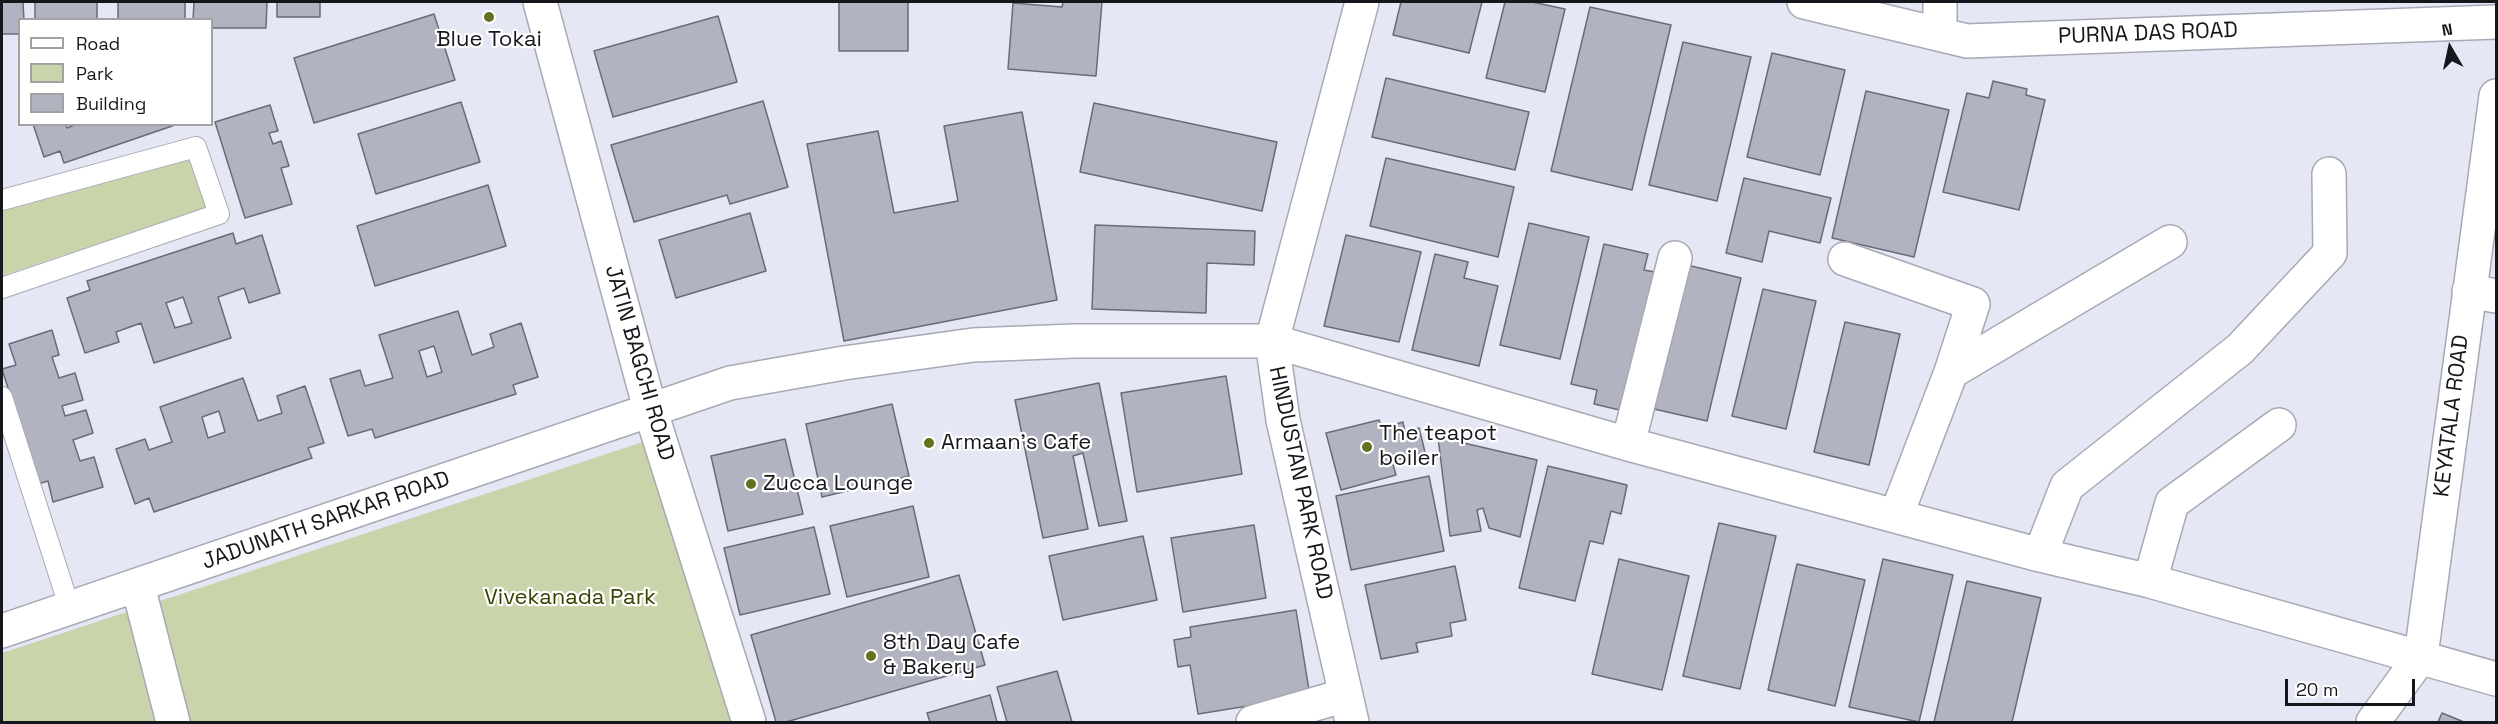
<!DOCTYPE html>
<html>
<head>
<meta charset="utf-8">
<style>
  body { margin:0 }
  #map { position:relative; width:2498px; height:724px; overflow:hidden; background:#e5e7f5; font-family:"Space Grotesk",sans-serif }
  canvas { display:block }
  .frame { position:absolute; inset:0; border:3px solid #16171c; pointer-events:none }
  .legend { position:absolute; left:18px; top:18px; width:195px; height:108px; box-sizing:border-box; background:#fff; border:2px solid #a2a2a4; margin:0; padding:8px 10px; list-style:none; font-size:18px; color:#16171c }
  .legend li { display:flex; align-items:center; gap:12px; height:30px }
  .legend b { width:30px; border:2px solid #a2a2a4 }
  .north { position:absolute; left:2420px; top:18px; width:60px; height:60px; -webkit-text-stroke:4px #fff; paint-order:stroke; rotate:351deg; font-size:16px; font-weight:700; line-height:24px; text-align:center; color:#16171c }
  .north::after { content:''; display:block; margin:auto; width:21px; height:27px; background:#16171c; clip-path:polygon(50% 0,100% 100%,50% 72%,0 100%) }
  .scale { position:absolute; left:2285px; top:679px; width:130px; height:27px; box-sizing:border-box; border:3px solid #16171c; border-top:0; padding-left:8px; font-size:18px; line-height:21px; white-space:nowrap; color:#16171c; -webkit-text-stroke:4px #fff; paint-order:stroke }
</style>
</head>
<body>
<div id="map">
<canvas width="2498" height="724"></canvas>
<div class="frame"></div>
<ul class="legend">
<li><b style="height:8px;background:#fff"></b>Road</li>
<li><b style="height:16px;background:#c9d4aa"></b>Park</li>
<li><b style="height:16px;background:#b2b3c1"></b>Building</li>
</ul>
<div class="north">N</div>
<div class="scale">20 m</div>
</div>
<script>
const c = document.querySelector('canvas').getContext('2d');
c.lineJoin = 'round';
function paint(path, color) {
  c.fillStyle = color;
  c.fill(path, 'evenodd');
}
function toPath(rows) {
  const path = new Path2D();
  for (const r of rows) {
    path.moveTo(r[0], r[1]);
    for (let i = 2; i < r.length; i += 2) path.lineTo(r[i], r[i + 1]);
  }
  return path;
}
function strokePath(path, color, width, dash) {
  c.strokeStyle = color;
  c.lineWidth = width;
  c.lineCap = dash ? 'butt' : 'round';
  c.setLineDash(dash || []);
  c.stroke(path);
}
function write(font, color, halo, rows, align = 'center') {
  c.font = font + ' "Space Grotesk",sans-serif';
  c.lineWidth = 4.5;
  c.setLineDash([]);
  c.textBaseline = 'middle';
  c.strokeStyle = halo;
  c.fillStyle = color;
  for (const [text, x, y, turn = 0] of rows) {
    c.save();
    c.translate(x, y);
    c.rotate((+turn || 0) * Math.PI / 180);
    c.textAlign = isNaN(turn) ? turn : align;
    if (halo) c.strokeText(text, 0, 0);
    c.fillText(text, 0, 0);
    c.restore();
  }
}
paint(toPath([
  [188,155,207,207,2,276,2,206],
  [652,439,736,722,2,722,2,653]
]), '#c9d4aa');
const building = toPath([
  [2,2,23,2,24,20,20,20,20,34,2,34,2,2],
  [35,2,97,2,97,20,35,20,35,2],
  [118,2,185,2,185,20,118,20,118,2],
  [194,2,267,2,266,28,212,28,212,20,193,20,194,2],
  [277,2,320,2,320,17,277,17,277,2],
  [839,2,908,2,908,51,839,51,839,2],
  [1063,2,1102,2,1096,76,1008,69,1013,3,1062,7,1063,2],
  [1401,2,1482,2,1469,53,1393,35,1401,2],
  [1505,2,1532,2,1565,9,1545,92,1486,78,1505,2],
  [1590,7,1671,25,1632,190,1551,171,1590,7],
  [434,14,455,80,314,123,294,58,434,14],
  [718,16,737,82,613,117,594,51,718,16],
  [1683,42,1751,57,1717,201,1649,185,1683,42],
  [1772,53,1845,70,1820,175,1747,157,1772,53],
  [1386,78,1529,112,1515,170,1372,137,1386,78],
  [1993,81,2027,89,2026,95,2045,100,2019,210,1943,192,1967,93,1989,98,1993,81],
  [1866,91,1949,110,1914,257,1832,238,1866,91],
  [763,101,788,187,730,204,727,195,634,222,611,145,763,101],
  [461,102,480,162,376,194,358,134,461,102],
  [1094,103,1277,142,1262,211,1080,172,1094,103],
  [270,105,278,131,269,133,273,144,281,141,289,166,281,168,292,204,245,218,215,122,270,105],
  [1022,112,1057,300,844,341,807,144,878,131,894,213,958,201,944,126,1022,112],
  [33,124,65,124,67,128,77,124,178,124,64,163,60,151,44,157,33,124],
  [1386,158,1514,187,1498,257,1370,226,1386,158],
  [1744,178,1831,198,1820,243,1769,231,1762,262,1726,253,1744,178],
  [488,185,506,246,375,286,357,226,488,185],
  [750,213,766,271,676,298,659,240,750,213],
  [1529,223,1589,237,1560,359,1500,345,1529,223],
  [1095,225,1255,231,1254,265,1207,263,1206,313,1092,309,1095,225],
  [233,233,236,244,262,235,280,293,249,303,244,288,218,297,231,338,154,363,141,323,116,332,119,342,85,353,67,298,90,290,87,281,233,233],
  [183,297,192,323,175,328,166,303,183,297],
  [1346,235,1421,252,1399,342,1324,326,1346,235],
  [1604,244,1648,254,1644,270,1666,274,1624,411,1594,404,1597,390,1571,384,1604,244],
  [1435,254,1468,262,1464,278,1498,286,1479,366,1412,350,1435,254],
  [1679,263,1741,278,1707,421,1645,407,1679,263],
  [1763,289,1816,301,1786,429,1732,416,1763,289],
  [458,311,472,355,494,347,490,334,521,323,538,377,513,385,516,394,375,438,372,429,348,436,330,379,360,370,365,386,393,378,379,335,458,311],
  [434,346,442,372,427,377,419,351,434,346],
  [1845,322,1900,334,1869,465,1814,452,1845,322],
  [52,330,59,355,52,357,59,378,75,373,83,400,62,406,65,416,86,410,93,433,73,440,80,461,94,457,103,487,53,502,48,481,38,484,2,369,16,365,9,344,52,330],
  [1226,376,1242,474,1137,492,1121,393,1226,376],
  [243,378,258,421,282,413,277,396,305,386,324,443,308,448,312,458,154,512,149,498,135,504,116,449,145,439,149,450,172,442,160,407,243,378],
  [219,411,225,432,208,438,202,417,219,411],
  [1099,383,1127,521,1099,526,1083,453,1073,456,1088,529,1043,538,1015,400,1099,383],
  [892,404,909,476,822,497,806,424,892,404],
  [1379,420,1382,428,1403,422,1405,432,1419,428,1425,452,1392,461,1396,475,1341,490,1326,433,1379,420],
  [1438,437,1537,460,1520,537,1489,528,1483,508,1477,510,1481,531,1450,536,1438,437],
  [785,439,803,514,728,531,711,456,785,439],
  [1548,466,1627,485,1621,514,1611,511,1603,544,1590,541,1575,601,1519,588,1548,466],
  [1429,476,1444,551,1351,570,1336,496,1429,476],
  [913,506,929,577,847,597,830,526,913,506],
  [1719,523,1776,536,1740,689,1683,676,1719,523],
  [1254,525,1266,598,1183,612,1171,538,1254,525],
  [814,527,830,594,740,615,724,548,814,527],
  [1143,536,1157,600,1063,620,1049,556,1143,536],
  [1619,559,1689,576,1662,690,1592,674,1619,559],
  [1883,559,1953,575,1919,722,1849,707,1883,559],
  [1797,564,1865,580,1835,706,1768,690,1797,564],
  [1455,566,1466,620,1450,623,1452,636,1416,643,1418,652,1381,659,1365,585,1455,566],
  [959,575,985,665,786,722,776,722,751,635,959,575],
  [1967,581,2041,598,2012,722,1934,722,1967,581],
  [1296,610,1310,696,1198,714,1190,665,1178,667,1174,640,1191,637,1190,627,1296,610],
  [1057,671,1072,722,1007,722,997,687,1057,671],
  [990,695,997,722,930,722,927,713,990,695],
  [2442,713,2464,722,2438,722,2442,713]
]);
paint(building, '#b2b3c1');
strokePath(building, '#6a6b78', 1.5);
const service = toPath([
  [2,200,196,147,219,214,2,288],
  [2,397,70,609]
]);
const minor = toPath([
  [540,2,650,409,749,722],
  [1804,2,1967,41,2496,22],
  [1940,2,1940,34],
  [1845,259,1973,304,1951,372,1896,516],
  [2469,291,2496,296],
  [1951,372,2170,242],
  [1628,444,1675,258],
  [2040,555,2067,486,2240,349,2330,253,2329,174],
  [2150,581,2172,503,2279,425],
  [138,586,173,722],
  [2,631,730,383,844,363,973,345,1074,341,1272,341,1628,444,2040,555,2150,581,2496,679],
  [1253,722,1346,695],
  [1352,722,1283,420,1272,341,1362,2],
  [2373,722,2421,656,2496,96]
]);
strokePath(service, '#a7a9b6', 22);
strokePath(minor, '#a7a9b6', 36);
strokePath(service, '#fff', 20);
strokePath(minor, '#fff', 33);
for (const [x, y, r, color] of [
  [489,17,6,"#62721e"],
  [929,443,6,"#62721e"],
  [1367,447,6,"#62721e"],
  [751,484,6,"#62721e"],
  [871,656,6,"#62721e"]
]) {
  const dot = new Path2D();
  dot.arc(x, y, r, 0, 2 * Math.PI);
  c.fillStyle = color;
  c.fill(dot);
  strokePath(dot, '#fff', 2);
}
write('22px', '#16171c', '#fff', [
  ["PURNA DAS ROAD",2148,34,-2],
  ["JATIN BAGCHI ROAD",639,363,74],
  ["KEYATALA ROAD",2452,416,-83],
  ["HINDUSTAN PARK ROAD",1300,483,78],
  ["JADUNATH SARKAR ROAD",326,521,-19]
]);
write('22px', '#16171c', '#fff', [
  ["Blue Tokai",489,40,"center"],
  ["The teapot",1379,434],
  ["boiler",1379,459],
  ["Armaan's Cafe",941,443],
  ["Zucca Lounge",763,484],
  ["8th Day Cafe",883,643],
  ["& Bakery",883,668]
], 'left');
write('22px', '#374200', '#fff', [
  ["Vivekanada Park",570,598]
]);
</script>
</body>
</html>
